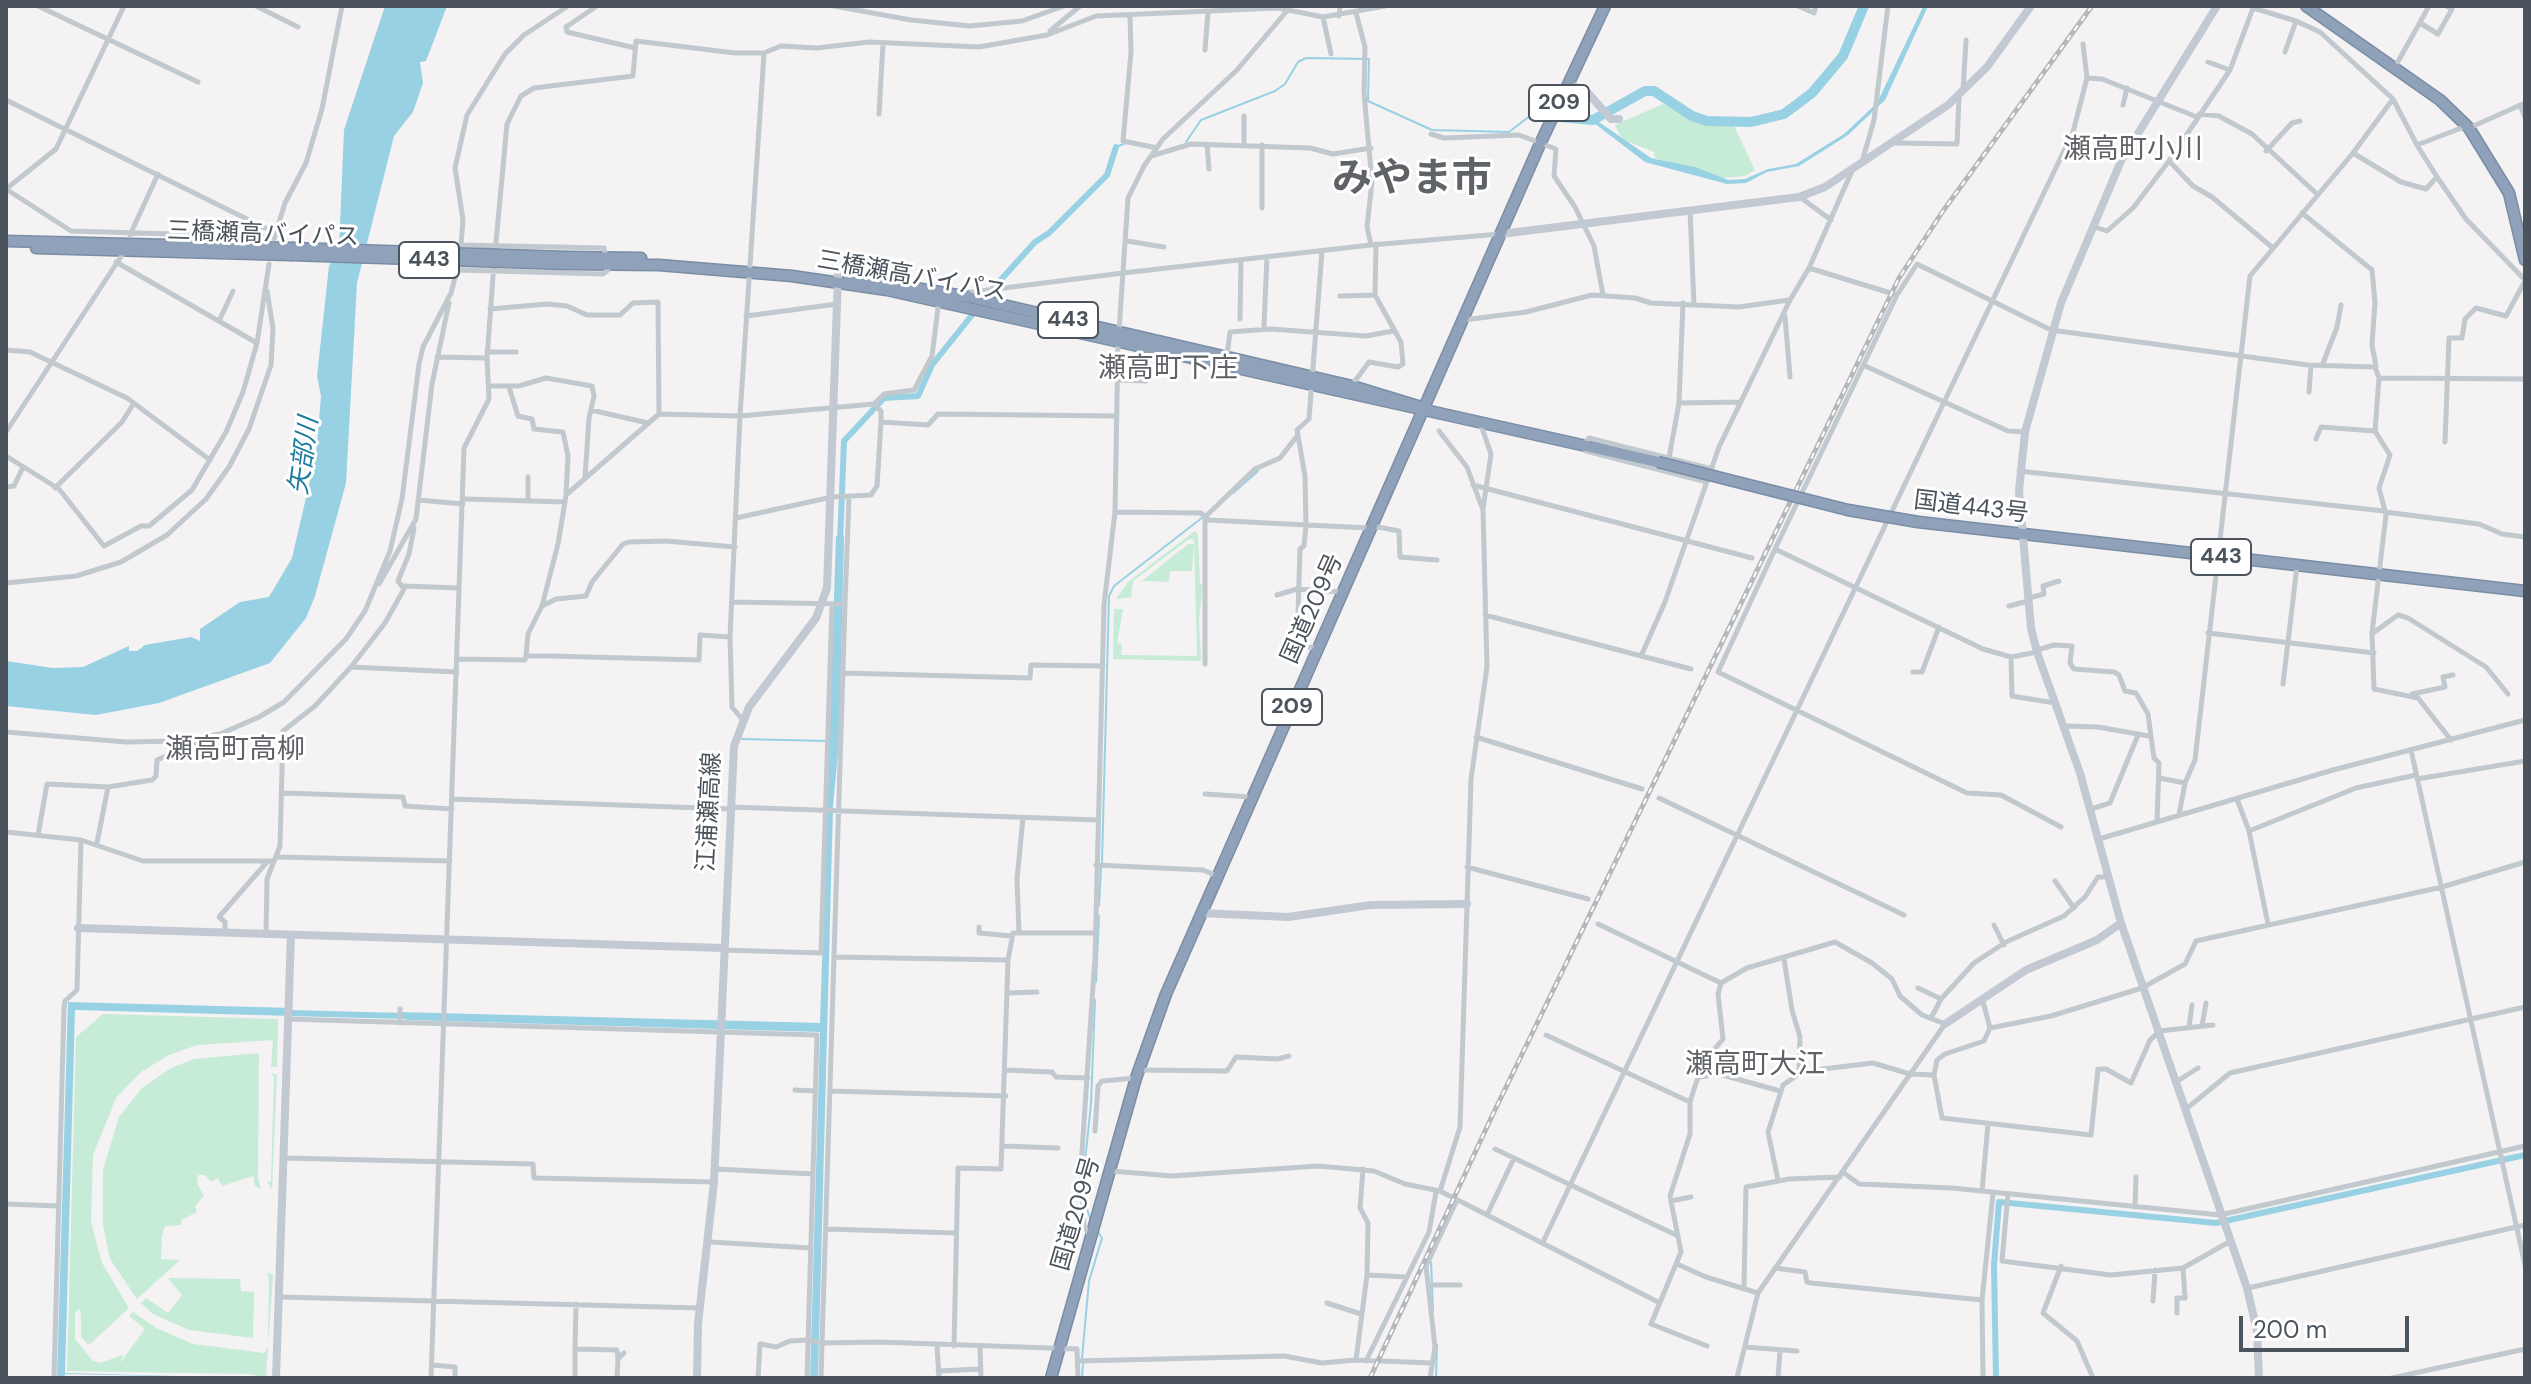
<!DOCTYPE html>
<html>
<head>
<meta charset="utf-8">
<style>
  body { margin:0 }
  #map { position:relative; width:2531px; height:1384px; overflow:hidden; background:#f4f2f2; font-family:"DM Sans",sans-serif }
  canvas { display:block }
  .frame { position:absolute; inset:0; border:8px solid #4b545d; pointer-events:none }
  .scale { position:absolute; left:2239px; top:1316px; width:170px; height:36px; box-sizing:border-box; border:4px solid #4b545d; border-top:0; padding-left:10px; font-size:24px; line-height:28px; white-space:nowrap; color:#4b545d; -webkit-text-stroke:6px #fff; paint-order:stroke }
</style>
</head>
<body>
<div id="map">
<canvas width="2531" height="1384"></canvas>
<div class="frame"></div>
<div class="scale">200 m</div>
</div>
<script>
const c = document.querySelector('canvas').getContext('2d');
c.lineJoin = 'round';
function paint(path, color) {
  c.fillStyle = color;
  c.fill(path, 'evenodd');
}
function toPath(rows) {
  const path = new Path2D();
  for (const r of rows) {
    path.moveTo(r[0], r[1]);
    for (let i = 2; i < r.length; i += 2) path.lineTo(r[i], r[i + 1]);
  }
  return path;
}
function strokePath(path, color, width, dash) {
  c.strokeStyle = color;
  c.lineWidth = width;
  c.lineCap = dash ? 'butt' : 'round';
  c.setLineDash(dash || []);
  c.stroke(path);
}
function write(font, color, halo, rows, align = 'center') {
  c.font = font + ' "DM Sans","Noto Sans JP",sans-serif';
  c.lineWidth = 6;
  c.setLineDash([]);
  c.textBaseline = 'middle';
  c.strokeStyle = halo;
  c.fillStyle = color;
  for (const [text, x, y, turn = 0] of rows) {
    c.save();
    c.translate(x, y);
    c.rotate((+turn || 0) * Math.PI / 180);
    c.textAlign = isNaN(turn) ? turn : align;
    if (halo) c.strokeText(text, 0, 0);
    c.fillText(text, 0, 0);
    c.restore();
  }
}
paint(toPath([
  [1663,104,1708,124,1733,124,1755,170,1745,176,1723,178,1655,158,1654,152,1622,139,1615,125],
  [1195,531,1198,535,1200,583,1203,586,1199,619,1201,661,1113,659,1114,609,1123,609,1117,643,1122,644,1121,655,1197,656,1194,540,1189,539,1133,581,1131,597,1116,599,1128,582],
  [1188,544,1194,544,1192,571,1170,571,1169,582,1142,581],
  [103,1014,278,1019,277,1067,271,1067,273,1040,197,1045,169,1055,141,1072,116,1098,93,1155,91,1222,102,1263,129,1308,89,1345,81,1337,81,1314,79,1309,75,1313,75,1339,93,1361,100,1363,123,1355,120,1363,143,1332,144,1328,129,1316,133,1312,156,1328,193,1344,264,1353,268,1346,269,1278,266,1273,273,1274,266,1377,248,1374,67,1371,76,1037],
  [259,1053,258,1179,261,1189,255,1186,253,1176,222,1186,218,1178,211,1182,205,1175,198,1175,197,1183,204,1196,195,1206,197,1212,181,1220,181,1225,165,1226,162,1236,161,1259,180,1260,137,1299,110,1259,103,1225,103,1170,119,1117,142,1088,171,1068,194,1059],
  [271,1073,277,1075,272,1189,267,1182,271,1181,274,1077],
  [168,1278,240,1279,241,1291,254,1292,253,1338,189,1330,153,1314,141,1303,146,1298,168,1313,182,1295]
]), '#c6ebd6');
paint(toPath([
  [385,6,447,6,426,61,420,62,423,83,413,112,394,136,357,283,346,483,315,596,306,618,270,663,159,703,96,715,6,706,6,661,53,668,83,667,129,646,129,651,137,651,145,645,191,637,200,641,200,629,240,602,269,597,292,558,316,455,321,396,317,376,329,266,339,249,344,130],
  [1928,6,1885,100,1848,135,1799,166,1767,172,1746,183,1727,184,1645,162,1594,123,1596,120,1651,158,1695,167,1728,180,1745,179,1768,169,1796,164,1844,134,1877,103,1923,7],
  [836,536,844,536,844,543,839,742,833,806,818,1378,810,1378,820,1032,408,1020,398,1018,398,1012,820,1023],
  [68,1002,292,1008,292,1016,75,1010,65,1373,251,1378,65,1374,64,1378,57,1378]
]), '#98d1e3');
strokePath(toPath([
  [1186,142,1201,120,1275,91,1285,84,1298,62,1306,58,1369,59,1368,101,1432,130,1509,132,1531,115,1544,112],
  [1116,147,1126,143],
  [1233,493,1258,471],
  [742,739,826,741],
  [1102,862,1109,596,1114,586,1203,517],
  [1099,906,1101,868],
  [1096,982,1099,916],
  [1092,1224,1087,1209,1085,1161,1091,1104,1095,1000],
  [1431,1262,1433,1310],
  [1082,1358,1089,1281,1102,1238,1096,1229],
  [1082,1378,1083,1364],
  [1436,1378,1437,1345]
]), '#98d1e3', 2);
strokePath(toPath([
  [988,294,1035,242,1049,233,1107,175,1116,147],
  [840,543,844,441,884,398,918,396,932,365,972,315],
  [288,1013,404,1016],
  [1996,1378,1994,1265,1999,1202,2216,1223,2525,1155]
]), '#98d1e3', 6);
strokePath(toPath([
  [1560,117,1593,120,1645,91,1654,91,1692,116,1707,121,1751,122,1784,114,1812,93,1843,56,1864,6]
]), '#98d1e3', 10);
const highway = toPath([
  [2306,6,2440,100,2469,128,2509,193,2525,260],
  [6,241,292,248],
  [36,248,291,255],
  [567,257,641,258],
  [567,264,659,265,792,276,887,290,1658,462],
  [849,277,969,297,1352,386,1421,407],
  [1918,522,2525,591],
  [1051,1378,1136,1078,1166,994,1540,144,1605,6]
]);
strokePath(highway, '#7a8da6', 13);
strokePath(toPath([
  [38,6,198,82],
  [124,6,56,149,6,189,71,231,275,237],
  [256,6,298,27],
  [597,6,566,27,567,32,635,48],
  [834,6,911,20,970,26,1022,21,1064,6],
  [1798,6,1814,13,1816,6],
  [1356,13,1365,47,1364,93,1372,182,1367,227,1371,245],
  [1130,15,1131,52,1123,141,1157,148],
  [1339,16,1340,6],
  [1323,17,1331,54],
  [2296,21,2320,32,2393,99],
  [2420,23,2438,34,2452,9,2446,6],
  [1050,31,1080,6],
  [2083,44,2087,78],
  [1205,50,1208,12],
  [2208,62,2230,70],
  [2395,67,2429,6],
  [1963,91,1966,40],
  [6,100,265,228],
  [2123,105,2127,88],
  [2520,105,2525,117],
  [879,114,883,43],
  [2199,114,2219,116,2252,134,2318,195],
  [1431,134,1444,138,1519,135,1556,149,1554,176,1575,207,1594,246,1603,295],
  [1895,143,1957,144,1959,96],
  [1207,144,1209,169],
  [1244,144,1244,116],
  [1262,145,1262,208],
  [2266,151,2292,123,2300,121],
  [2353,153,2393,99,2417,145],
  [1151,156,1191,144,1310,148,1333,154,1371,148],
  [2169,161,2193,186,2212,197,2273,248],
  [1862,162,1874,120,1888,6],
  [2437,177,2466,219,2525,280],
  [1800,197,1831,220],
  [1690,210,1694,305],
  [2302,213,2372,270,2375,302,2372,345,2376,366],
  [2095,227,2107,231,2133,208,2169,161,2230,70,2253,8,2296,21,2285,52],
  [130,235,158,174],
  [274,239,285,203,306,163,322,109,342,6],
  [1127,241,1164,247],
  [495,253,507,124,521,96,534,88,633,76,636,41,735,53,764,53,781,46,817,48,869,42,979,47,1047,35,1096,16,1278,8,1323,17,1385,6],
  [116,262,257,343,269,264],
  [1809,268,1897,295,1917,264,2051,330,2308,365,2375,367,2379,378,2375,431,2390,455,2379,488,2386,515,2372,633,2374,689,2418,698,2451,740],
  [1340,296,1375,295],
  [969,297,972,292,1123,273,1371,245,1500,234],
  [490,309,547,304,567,306,587,315,620,315,633,303,658,302,659,414],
  [746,316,837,304],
  [1785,316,1790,377],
  [1240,319,1241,260],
  [1464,320,1526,312,1592,295,1635,298,1651,303,1739,307,1789,300],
  [219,321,233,291],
  [1264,325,1267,257],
  [1119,331,1128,198,1144,166,1163,139,1237,70,1291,6],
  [6,350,30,352,127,398,210,460],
  [487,352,516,352],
  [1227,356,1230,332,1271,329,1366,336,1393,331],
  [437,357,487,358],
  [1863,365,2008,431,2025,432],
  [2322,366,2337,327,2341,305],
  [2379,378,2525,379],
  [1118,380,1146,381],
  [1352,385,1369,362,1398,367,1403,364,1401,342,1375,295,1376,244],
  [490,386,519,386,546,378,592,386,594,396,589,418,585,478],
  [509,387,518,416,532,419,534,429,563,432,568,456,566,494],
  [2309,392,2311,365],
  [1679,403,1741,402],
  [874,404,884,394,914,390,932,356,939,300],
  [591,410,648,423],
  [1480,422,1491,454,1483,509],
  [1439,431,1467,467,1483,510,1487,667,1471,779,1460,1127,1440,1191],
  [6,432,124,252],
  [2316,439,2321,427,2375,431],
  [2445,442,2449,338,2462,338,2465,319,2476,308,2506,316,2525,281],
  [6,456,59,489,104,546,141,526,149,526,192,490,226,432,243,392,257,343],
  [1669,458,1679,403,1683,303],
  [2019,471,2384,511],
  [1707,482,1586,451,1584,444,1589,438,1712,469],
  [1473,485,1752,558],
  [6,487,14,486,23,467],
  [55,488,122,422,134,403],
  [465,499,565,502,566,495,659,414,740,416,874,404,881,411,881,422,928,425,938,414,1117,416],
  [418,500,463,504],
  [528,501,528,477],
  [1115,512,1201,513,1209,520,1306,525,1305,476,1297,430,1309,419,1322,251],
  [2385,512,2479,524,2502,534,2525,537],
  [736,518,832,497,871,495,877,486,881,422],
  [1373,526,1399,531,1400,557,1437,560],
  [1775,549,1897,295],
  [6,583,76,576,121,562,167,535,206,499,229,467,249,429,271,365,273,328,267,291],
  [379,584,416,519,432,384,449,303],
  [403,586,459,588],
  [1277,595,1297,589,1342,592],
  [2029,598,2044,594,2043,586,2059,581],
  [732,602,845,604,849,497],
  [542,606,556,599,586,596,592,582,623,544,629,542,666,541,735,547],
  [2009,606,2028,601],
  [1485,615,1691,669],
  [2208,633,2374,653],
  [2373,633,2398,615,2408,618,2486,667,2508,694],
  [1317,648,1297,646,1300,549,1304,546,1306,525,1371,528],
  [2037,650,2054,645,2072,646,2070,663,2074,669,2114,672,2119,675,2125,691,2136,693,2148,714,2154,758,2159,763,2157,822],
  [526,656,528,634,542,606,558,544,565,502],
  [1641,656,1665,602,1719,447,1790,300,1809,268,1852,171],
  [2011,657,2037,652],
  [458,659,525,660,526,656,552,656,699,660,700,635,730,637],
  [1205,664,1205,517,1255,469,1280,458,1297,436],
  [351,667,385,623,404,589,398,581,409,554,414,528],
  [1913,672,1922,672,1939,627],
  [843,673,1030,678,1031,665,1103,666],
  [2283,684,2297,566],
  [2412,694,2445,687,2443,677,2453,675],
  [2055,703,2012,696,2011,657,1983,649,1775,549,1718,672,1967,793,2001,795,2061,827],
  [742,719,732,707,730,637,740,416,764,53],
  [2065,726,2098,727,2149,736],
  [6,732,126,742,179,741,220,734,259,717,284,702,346,639,365,611,390,551,402,499,419,364,423,347,451,293,457,270,603,274,608,270,604,248,461,245,463,220,455,168,467,115,505,54,524,35,568,6],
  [1476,737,1642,789],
  [2411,750,2525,1265],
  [2159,778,2185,783],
  [2417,779,2525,761],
  [282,793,403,797,405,806,452,809],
  [1205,794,1251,797],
  [1659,798,1904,915],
  [453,799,730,809],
  [2237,799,2249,831,2268,924],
  [731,807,1098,820],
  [2091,809,2110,803,2138,735],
  [2179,815,2185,783,2195,760,2250,276,2353,153,2401,182,2426,189,2437,177,2417,145,2464,127,2469,128,2525,103],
  [1023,818,1017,879,1019,933,1094,933],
  [2249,831,2356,788,2416,775],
  [6,832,81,840,143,861,274,861],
  [38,835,47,784,108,787],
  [2099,839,2333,770,2525,720],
  [97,843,108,787,152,780,156,776,157,760,207,738],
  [278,857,450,861],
  [1096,865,1203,870,1217,876],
  [1467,867,1588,899],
  [2055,881,2074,908],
  [1598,924,1721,983,1747,968,1835,942,1872,963,1892,979,1900,996,1922,1015,1945,1024,1758,1293,1737,1378],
  [1994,925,2004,945],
  [979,927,979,933,1012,936],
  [225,932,225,922,219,917,267,862],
  [266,934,267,879,280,846,283,731,315,706,351,667,457,672],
  [723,950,821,953,832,604],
  [834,957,1008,960,1001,1169,958,1168,954,1346],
  [1784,959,1792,1010,1800,1037,1799,1074],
  [1008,960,1013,933,1019,933],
  [1918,988,1941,999],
  [1007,993,1037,992],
  [1982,998,1990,1028,2051,1016,2142,988,2185,964,2196,941,2442,887,2525,862],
  [1931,1018,1941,999,1974,963,2006,942,2064,916,2085,897,2098,877,2108,877],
  [287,1019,817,1035,807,1378],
  [400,1023,400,1009],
  [2202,1026,2206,1003],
  [2189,1027,2192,1005],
  [1990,1028,1984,1041,1945,1054,1937,1060,1934,1075,1942,1118,2091,1135,2098,1069,2106,1069,2131,1083,2150,1040,2158,1033],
  [2159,1031,2213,1025],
  [1546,1035,1690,1102],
  [1005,1070,1052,1072,1056,1077,1088,1078],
  [1140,1070,1227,1071,1236,1057,1278,1059,1289,1056],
  [1699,1077,1719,1074,1780,1091],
  [2176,1082,2198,1068],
  [795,1090,816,1091],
  [830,1091,1006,1096],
  [2186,1109,2230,1073,2525,1007],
  [1095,1131,1098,1086,1102,1081,1136,1078],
  [1003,1146,1058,1148],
  [1495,1149,1676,1235],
  [284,1158,533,1164,534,1178,714,1182],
  [715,1169,813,1174],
  [1363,1169,1360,1208,1368,1223,1367,1275],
  [1111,1171,1172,1176,1318,1166,1374,1171,1405,1184,1440,1191,1660,1303],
  [1844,1173,1859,1184,1952,1188,2220,1215,2525,1146],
  [1778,1180,1768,1132,1783,1085,1799,1074,1815,1070,1873,1063,1910,1074,1934,1075],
  [1982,1191,1988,1124],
  [2008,1194,2002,1261,2111,1275,2183,1268,2229,1242],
  [1671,1201,1691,1197],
  [6,1204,59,1206],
  [2135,1207,2136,1177],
  [1487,1215,1514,1158],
  [826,1229,956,1233],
  [1091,1239,1084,1225,1081,1167,1095,956,1104,605,1115,512,1118,341],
  [710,1242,811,1248],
  [1543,1242,2073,132,2087,78,2102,79,2197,117],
  [1677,1264,1706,1277,1758,1293],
  [2061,1266,2043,1313,2077,1341,2093,1378],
  [1775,1268,1805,1272,1807,1282,1811,1283,1982,1300],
  [1430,1285,1460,1285],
  [1744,1287,1746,1187,1789,1179,1840,1177],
  [2248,1288,2525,1225],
  [280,1297,700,1308],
  [2153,1301,2155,1270],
  [1327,1303,1361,1314],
  [576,1304,575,1349,617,1350,618,1359],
  [2177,1313,2177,1298,2185,1298,2183,1268],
  [937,1346,939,1378],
  [1707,1346,1651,1324,1681,1252,1670,1196,1690,1134,1690,1102,1694,1089,1703,1063,1723,1039,1718,994,1721,983],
  [980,1347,981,1378],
  [1745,1347,1797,1351],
  [575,1349,575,1378],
  [1356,1360,1367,1275,1407,1277],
  [1078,1361,1284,1356,1322,1363,1356,1360,1432,1363],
  [1366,1361,1429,1232,1436,1192],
  [432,1365,455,1367,455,1378],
  [938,1371,981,1369],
  [54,1378,64,1008,65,1001,77,990,81,840],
  [431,1378,464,448,489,399,487,358,494,263],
  [617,1378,618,1359,624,1353],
  [758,1378,760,1344,776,1347,790,1341,808,1340,822,1343,845,604],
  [821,1378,822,1343,880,1342,1077,1349,1078,1378],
  [1430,1378,1435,1347,1426,1266,1457,1200],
  [1778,1378,1780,1350],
  [1983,1378,1982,1300,1993,1193],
  [2392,1378,2525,1349]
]), '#c1c8ce', 5);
strokePath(toPath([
  [2217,6,2121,161,2061,303,2025,432,2019,491,2031,628,2037,652,2080,773,2121,923,2247,1288,2257,1331,2259,1378],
  [1568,83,1588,93,1611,119,1619,119],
  [1501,234,1799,197,1825,187,1948,105,1987,67,2031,6],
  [1201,913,1288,917,1371,905,1467,904],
  [78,928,723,948],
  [1945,1024,2026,970,2097,940,2121,923],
  [276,1378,291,935],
  [697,1378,698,1324,714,1182,734,746,749,707,816,618,827,588,838,275]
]), '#c2c9d3', 8);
strokePath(highway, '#8fa2ba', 10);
const rail = toPath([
  [1370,1378,1493,1114,1899,278,1943,211,2092,6]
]);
strokePath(rail, '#b4b7bb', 5);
strokePath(rail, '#fff', 2, [6]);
const highwayBridge = toPath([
  [292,248,567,257],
  [291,255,567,264],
  [1658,462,1848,510,1918,522]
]);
strokePath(highwayBridge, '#7a8da6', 13, []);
strokePath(highwayBridge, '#8fa2ba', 10);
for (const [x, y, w] of [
  [1559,103,60],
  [429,260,60],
  [1068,320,60],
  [2221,557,60],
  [1292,707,60]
]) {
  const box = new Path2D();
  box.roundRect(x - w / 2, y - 18, w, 36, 6);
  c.fillStyle = '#fff';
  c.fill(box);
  strokePath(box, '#4b545d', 2);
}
write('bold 22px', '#4b545d', null, [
  ["209",1559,103],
  ["443",429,260],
  ["443",1068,320],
  ["443",2221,557],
  ["209",1292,707]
]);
write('24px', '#4b545d', '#fff', [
  ["三橋瀬高バイパス",263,235,2],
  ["三橋瀬高バイパス",912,277,10],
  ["国道443号",1971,508,7],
  ["国道209号",1313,609,-66],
  ["江浦瀬高線",710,812,-87],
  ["国道209号",1077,1214,-74]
]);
write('italic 26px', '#1d7e9f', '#fff', [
  ["矢部川",305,456,-82]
]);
write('28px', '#5f6266', '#fff', [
  ["瀬高町小川",2133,151],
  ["瀬高町下庄",1168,370],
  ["瀬高町高柳",235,751],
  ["瀬高町大江",1755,1066]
]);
write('bold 40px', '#5f6266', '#fff', [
  ["みやま市",1412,181]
]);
</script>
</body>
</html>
